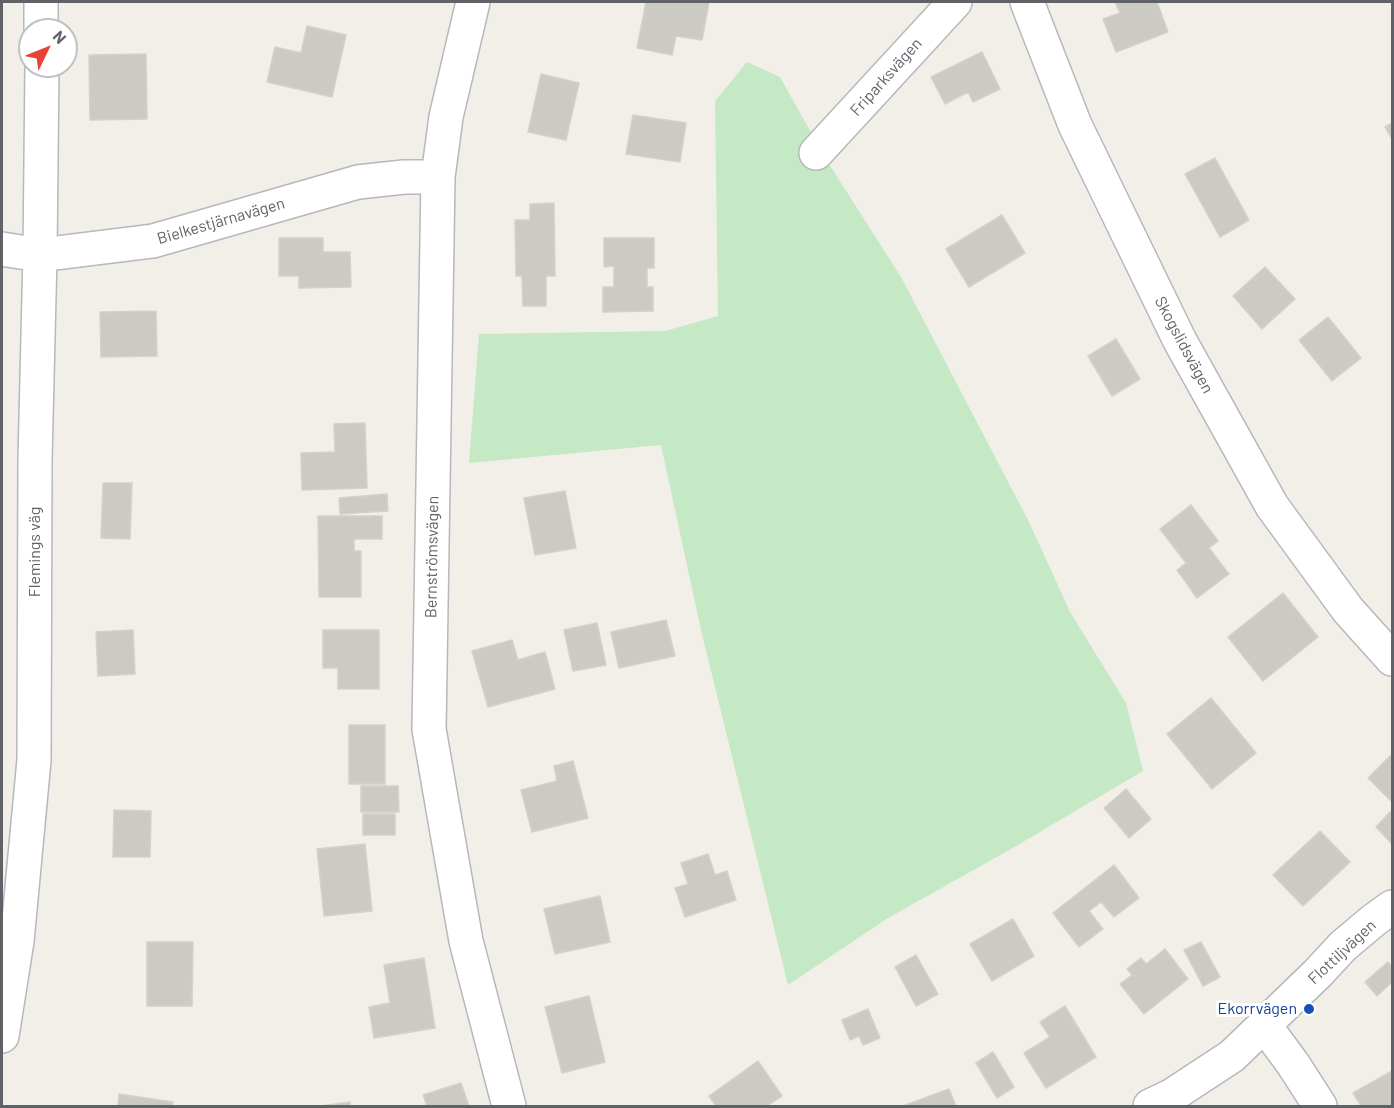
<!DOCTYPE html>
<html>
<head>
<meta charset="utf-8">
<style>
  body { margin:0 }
  #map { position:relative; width:1394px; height:1108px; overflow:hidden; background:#f1efe8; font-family:Barlow,sans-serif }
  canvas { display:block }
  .frame { position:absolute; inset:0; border:3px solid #5f6368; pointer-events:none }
  .north { position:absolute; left:18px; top:18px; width:60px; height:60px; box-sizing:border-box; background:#fff; border:2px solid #bfc1c3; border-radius:50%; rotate:47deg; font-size:16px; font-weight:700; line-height:24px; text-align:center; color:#5f6368 }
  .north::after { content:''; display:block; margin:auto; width:21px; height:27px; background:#ea4335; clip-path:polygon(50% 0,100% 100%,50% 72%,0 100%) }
</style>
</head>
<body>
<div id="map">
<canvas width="1394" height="1108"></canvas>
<div class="frame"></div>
<div class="north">N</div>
</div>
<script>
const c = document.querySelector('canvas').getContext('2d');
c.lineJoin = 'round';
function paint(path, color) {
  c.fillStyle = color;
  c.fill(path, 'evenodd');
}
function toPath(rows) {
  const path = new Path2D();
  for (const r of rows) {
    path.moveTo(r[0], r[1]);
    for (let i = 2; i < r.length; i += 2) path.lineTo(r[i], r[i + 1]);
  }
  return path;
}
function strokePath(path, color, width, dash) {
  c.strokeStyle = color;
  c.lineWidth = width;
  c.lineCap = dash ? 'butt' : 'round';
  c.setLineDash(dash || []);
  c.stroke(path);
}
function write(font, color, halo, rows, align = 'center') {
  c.font = font + ' Barlow,sans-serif';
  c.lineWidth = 6;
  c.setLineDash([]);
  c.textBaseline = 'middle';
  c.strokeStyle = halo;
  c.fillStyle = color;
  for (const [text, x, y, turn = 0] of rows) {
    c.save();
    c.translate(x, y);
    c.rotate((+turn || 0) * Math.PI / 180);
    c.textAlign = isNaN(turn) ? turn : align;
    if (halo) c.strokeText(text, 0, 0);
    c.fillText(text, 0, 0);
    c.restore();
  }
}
paint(toPath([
  [747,62,780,77,827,161,901,277,1029,522,1070,612,1126,703,1143,771,1011,849,888,918,788,985,701,630,661,445,469,463,479,334,665,331,718,316,715,101]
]), '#c5e8c5');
const building = toPath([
  [646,2,709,2,702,40,676,36,672,55,637,48,646,2],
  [1115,2,1157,2,1168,32,1116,52,1103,19,1120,13,1115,2],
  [307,26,346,35,332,97,267,82,275,47,301,53,307,26],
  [982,52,1000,89,973,102,968,92,945,104,931,77,982,52],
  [146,54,147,119,90,120,89,55,146,54],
  [541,74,579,83,566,140,528,132,541,74],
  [633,115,686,123,680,162,626,154,633,115],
  [1392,123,1392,139,1385,127,1392,123],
  [1215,158,1249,220,1220,237,1185,174,1215,158],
  [554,203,555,276,546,276,546,306,523,306,522,276,516,276,515,220,530,220,530,204,554,203],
  [1002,215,1025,253,969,287,946,249,1002,215],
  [279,238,323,238,323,252,350,252,351,287,299,288,299,276,279,276,279,238],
  [604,238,654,238,654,268,647,268,647,287,653,287,653,311,603,312,603,287,614,287,614,266,604,267,604,238],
  [1265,267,1295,299,1262,329,1233,296,1265,267],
  [156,311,157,356,101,357,100,312,156,311],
  [1328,317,1361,358,1332,381,1299,340,1328,317],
  [1116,339,1140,379,1112,396,1088,356,1116,339],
  [365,423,367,488,302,490,301,453,335,452,334,424,365,423],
  [103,483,132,483,130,539,101,538,103,483],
  [565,491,576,548,535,555,524,498,565,491],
  [387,494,388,511,340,514,339,498,387,494],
  [1191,505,1218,541,1209,548,1229,574,1197,598,1177,570,1186,563,1160,529,1191,505],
  [318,516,382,516,382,539,354,539,354,551,361,551,361,597,319,597,318,516],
  [1283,593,1318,637,1263,681,1228,637,1283,593],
  [666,620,675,656,619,668,611,632,666,620],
  [597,623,606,665,573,671,564,630,597,623],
  [133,630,135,674,98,676,96,632,133,630],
  [323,630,379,630,379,689,338,689,338,668,323,668,323,630],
  [512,640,518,660,545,652,555,689,488,707,472,651,512,640],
  [1211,698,1256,753,1212,789,1167,734,1211,698],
  [349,725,385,725,385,784,349,784,349,725],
  [1391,755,1392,757,1392,802,1368,778,1391,755],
  [573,761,588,818,532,832,521,790,557,781,554,766,573,761],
  [361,786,398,786,399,812,361,812,361,786],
  [1126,789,1151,819,1129,838,1104,808,1126,789],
  [114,810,151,811,150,857,113,857,114,810],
  [1392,810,1392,844,1376,827,1392,810],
  [363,814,395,814,395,835,363,835,363,814],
  [1320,831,1350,862,1303,906,1273,875,1320,831],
  [365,844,372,911,324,916,317,849,365,844],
  [708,854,715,875,727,871,736,900,685,917,675,888,688,884,681,863,708,854],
  [1114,865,1139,898,1114,917,1101,902,1089,911,1103,929,1079,947,1053,913,1114,865],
  [600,896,610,942,555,954,544,909,600,896],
  [1013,919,1034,956,992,981,970,944,1013,919],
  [147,942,193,942,192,1006,147,1006,147,942],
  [1201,942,1220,977,1203,986,1184,950,1201,942],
  [1165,949,1188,979,1144,1014,1120,984,1132,975,1127,969,1141,958,1146,964,1165,949],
  [916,955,938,994,916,1006,895,967,916,955],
  [424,958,435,1028,374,1038,369,1007,390,1003,384,965,424,958],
  [1388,962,1392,968,1392,982,1377,996,1365,982,1388,962],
  [589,996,605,1062,562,1073,545,1007,589,996],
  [1065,1006,1096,1057,1046,1088,1024,1053,1050,1037,1040,1022,1065,1006],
  [868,1009,880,1038,863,1045,859,1036,850,1040,842,1020,868,1009],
  [993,1052,1014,1087,997,1098,976,1063,993,1052],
  [758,1061,782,1096,767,1106,716,1106,709,1096,758,1061],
  [1392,1071,1392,1106,1361,1106,1353,1093,1392,1071],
  [461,1083,469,1106,427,1106,423,1095,461,1083],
  [949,1089,956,1106,903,1106,949,1089],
  [119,1094,173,1102,172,1106,118,1106,119,1094],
  [350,1102,350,1106,321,1106,350,1102]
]);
paint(building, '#cccac5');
strokePath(building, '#d6d1c6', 1.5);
const minor = toPath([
  [41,2,41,30],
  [473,2,446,117,438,177,429,729,466,941,509,1106],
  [1027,2,1075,125,1180,341,1272,506,1348,610,1392,659],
  [816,153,955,2],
  [2,249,40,255,153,241,358,182,404,177,438,177],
  [1265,1026,1293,1064,1320,1106],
  [2,1036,17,941,34,760,35,460,40,255,42,66],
  [1150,1106,1171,1096,1232,1056,1318,973,1343,946,1374,920,1392,907]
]);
strokePath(minor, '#b5b8bc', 36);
strokePath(minor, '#fff', 33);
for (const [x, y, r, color] of [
  [1309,1009,6,"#1a4fb4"]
]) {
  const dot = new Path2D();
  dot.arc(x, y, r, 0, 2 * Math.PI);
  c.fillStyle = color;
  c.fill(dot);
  strokePath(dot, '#fff', 2);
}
write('16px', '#5f6368', '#fff', [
  ["Friparksvägen",886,77,-48],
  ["Bielkestjärnavägen",221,221,-16],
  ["Skogslidsvägen",1184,345,62],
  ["Flemings väg",35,552,-90],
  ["Bernströmsvägen",432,557,-89],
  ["Flottiljvägen",1342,952,-43]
]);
write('16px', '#164399', '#fff', [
  ["Ekorrvägen",1297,1009]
], 'right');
</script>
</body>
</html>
